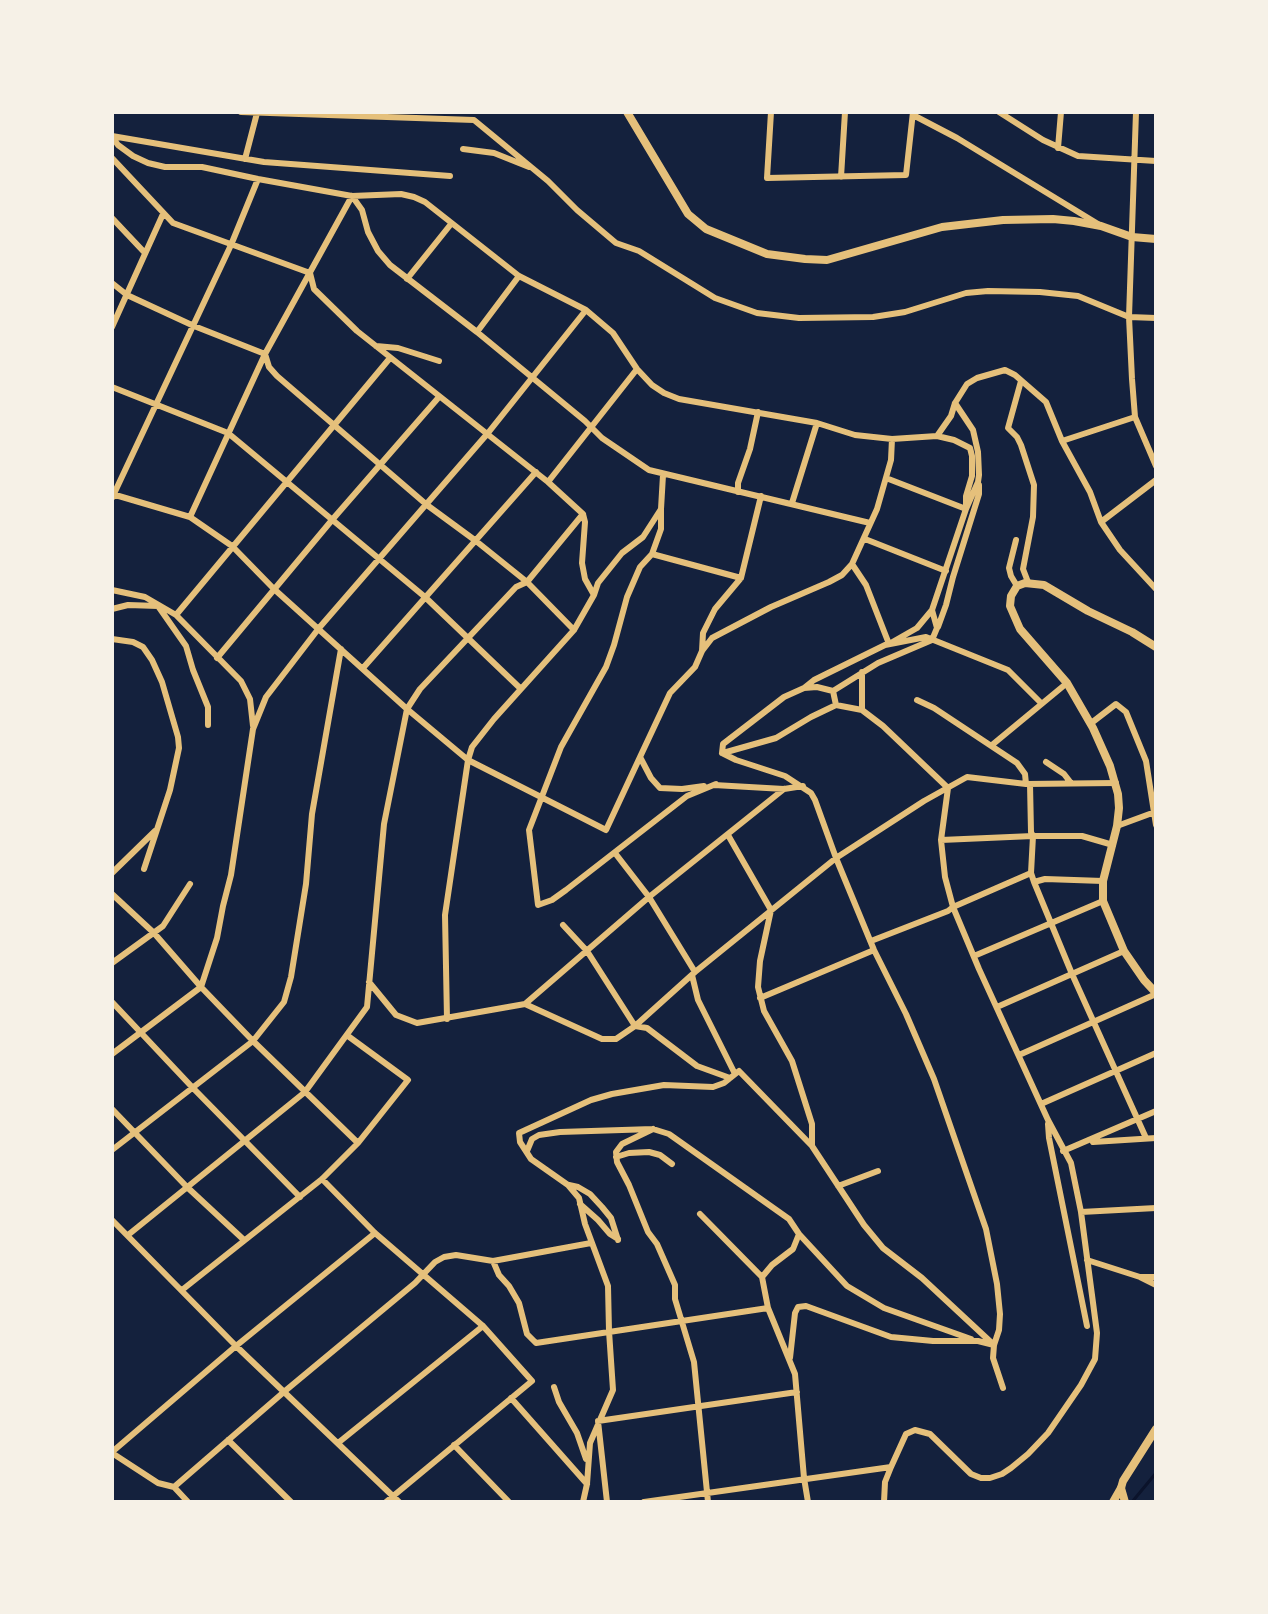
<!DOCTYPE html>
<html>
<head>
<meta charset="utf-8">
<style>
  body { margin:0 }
  #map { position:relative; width:1268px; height:1614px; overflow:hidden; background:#14213d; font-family:"Space Grotesk",sans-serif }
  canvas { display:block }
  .frame { position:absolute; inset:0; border:114px solid #f6f1e7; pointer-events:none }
</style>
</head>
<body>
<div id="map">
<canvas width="1268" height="1614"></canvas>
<div class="frame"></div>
</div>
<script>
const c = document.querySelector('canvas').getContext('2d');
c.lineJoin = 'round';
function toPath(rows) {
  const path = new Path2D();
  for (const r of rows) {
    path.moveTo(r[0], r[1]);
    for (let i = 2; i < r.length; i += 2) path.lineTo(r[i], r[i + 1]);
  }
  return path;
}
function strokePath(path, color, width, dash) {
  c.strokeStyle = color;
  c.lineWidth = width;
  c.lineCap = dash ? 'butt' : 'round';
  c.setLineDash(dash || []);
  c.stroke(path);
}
strokePath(toPath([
  [1132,1502,1156,1473]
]), '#0b132b', 3);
strokePath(toPath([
  [241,112,474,120,548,181,577,210,616,243,639,251,715,298,757,313,799,318,873,317,905,312,966,293,988,291,1040,292,1078,296,1129,317,1156,318],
  [771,112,767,178,906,175,913,112],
  [999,112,1043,140,1078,156,1156,161],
  [1136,112,1129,317,1132,379,1135,417,1156,466],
  [913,115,957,138,1098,224],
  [112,136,264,162,450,176],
  [112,137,118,145,133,156,148,163,165,167,202,167,258,179,352,196,401,194,414,197,425,202,519,276,586,310,613,333,637,369,652,385,664,393,679,399,817,423,855,435,892,439,937,436,951,416,955,403,967,384,977,378,1005,370,1015,375,1046,402,1062,441,1090,492,1101,522,1120,550,1156,589],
  [1058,148,1061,112],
  [463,149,494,153,529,167],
  [112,158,173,223,310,273,314,289,357,331,548,482,583,514,585,522,582,563,585,579,594,595,598,583,622,553,643,537,661,509,663,475],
  [245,159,257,113],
  [841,177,845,112],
  [112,218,145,253],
  [407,279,451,224],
  [112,283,127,295,194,326,265,354,269,367,277,376,427,505,476,541,527,582,574,630],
  [112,327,163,214],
  [477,332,519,276],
  [376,346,398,348,439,361],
  [1021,381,1008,428,1017,437,1021,445,1034,485,1033,517,1023,569,1028,582],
  [112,387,228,433,425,597,521,689],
  [1062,441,1135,417],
  [886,478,966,509,966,496,972,476,972,456,970,448,954,440,937,436],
  [548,482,637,369],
  [738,492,738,483,750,449,758,412],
  [112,494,190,517,232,546,274,589,407,709,468,760,606,830,640,757],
  [112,498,231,245,258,179],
  [792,503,817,423],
  [661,509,661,529,652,554,640,567,627,597,614,645,606,667,561,747,529,830,538,905,552,900,566,890,687,796,716,784],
  [190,517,265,354,352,196,362,210,368,232,378,251,390,265,477,332,585,421,602,438,649,470,870,523],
  [1101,522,1156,480],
  [865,539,946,571],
  [1016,540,1009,568,1011,576,1017,586],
  [652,554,741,578],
  [852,564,866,585,889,644,917,628,932,610],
  [112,590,145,597,176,615,241,681,250,699,253,726],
  [112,609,128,605,158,606,186,646,193,670,208,707,208,725],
  [176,615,390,358],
  [938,627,946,605,953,577,979,494,979,485],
  [112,639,133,642,143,647,152,660,162,682,178,737,179,748,170,790,144,869],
  [702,651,703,633,715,609,741,578,761,496],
  [217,658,332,520,439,397],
  [363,668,536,472],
  [862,672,862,710],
  [804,688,814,680,885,645,926,637,1008,670,1041,703],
  [833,691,836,705,862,710,883,726,948,788],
  [917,700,934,708,1017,763,1025,774,1026,784],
  [1090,724,1116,704,1126,712,1146,761,1156,825],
  [992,745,1067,683],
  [722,753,736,760,785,776,811,793,815,800,836,858,874,950,906,1014,934,1079,986,1229,997,1284,1000,1314,999,1330,994,1345,978,1341,933,1341,891,1337,806,1306,798,1307,795,1313,790,1358],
  [722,753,723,744,784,697,804,688,817,687,833,691,878,663,932,640,937,628,932,610,966,509,978,482,979,475,978,452,973,430,955,403],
  [723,753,776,738,811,717,836,705],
  [1046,762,1064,774,1071,783],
  [1030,784,1031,832,1033,836,1031,873,1034,882,1072,974,1146,1138],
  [714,785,784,789,803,786],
  [704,786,682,789,660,788,651,778,640,757,670,693,695,667,702,651,712,638,771,607,829,582,842,575,852,564,877,509,891,460,892,439],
  [1117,826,1155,812],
  [728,835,771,910,760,961,758,987,764,1011,792,1061,812,1124,812,1145],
  [941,840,1033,836,1082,836,1113,845],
  [615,853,649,897,695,972],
  [112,873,155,831],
  [1034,882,1045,879,1103,881],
  [112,894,154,933,201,987,253,1041,358,1143],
  [563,925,587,951,635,1026,647,1028,697,1066,730,1078],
  [871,941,948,911,953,907,1031,873],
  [974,956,1103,901],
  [112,963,163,926,190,884],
  [692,975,698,1000,735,1074],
  [369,982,396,1015,417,1023,525,1004,602,1039,616,1039,635,1026,695,972,836,858,924,801,967,777,1026,784,1116,783],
  [760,998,874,950],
  [112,1002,192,1087,300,1197],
  [525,1004,649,897,784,789],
  [997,1007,1124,951],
  [447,1019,445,915,468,760,472,747,494,719,574,630,594,595],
  [112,1054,201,987,217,938,223,906,231,875,253,729,266,697,319,628,488,433,586,310],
  [1019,1055,1156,994],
  [1041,1104,1156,1053],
  [112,1109,187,1187,244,1240],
  [1048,1124,1049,1138,1087,1326],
  [653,1129,622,1144,616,1152,617,1162,629,1185,648,1232,657,1244,675,1285,675,1299,694,1362,708,1502],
  [1093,1142,1156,1138],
  [112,1150,253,1041,284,1002,291,977,306,884,312,814,341,649],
  [527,1151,532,1139,539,1135,560,1132,653,1129,669,1134,789,1219,799,1234,793,1249,772,1265,762,1277],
  [1063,1151,1156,1111],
  [616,1157,629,1153,649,1152,660,1155,672,1164],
  [322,1179,375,1233,483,1326,532,1381,386,1502],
  [569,1185,578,1187,590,1194,602,1207,611,1218,618,1240],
  [838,1186,878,1171],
  [580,1204,598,1220,610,1234,618,1239],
  [1081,1212,1156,1208],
  [700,1214,762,1277,768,1308,795,1374,804,1478,808,1502],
  [112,1220,236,1346,399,1502],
  [799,1234,847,1286,884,1308,971,1339],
  [128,1235,305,1092,367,1007,384,824,407,709,420,689,516,587,527,582,583,514],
  [1087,1260,1140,1277,1156,1285],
  [493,1261,499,1275,509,1286,519,1303,527,1334,536,1343,768,1308],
  [1141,1277,1156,1277],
  [182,1290,322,1179,358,1143,408,1080,348,1036],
  [554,1387,559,1402,577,1433,586,1459],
  [511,1398,587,1484],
  [228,1440,291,1502],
  [338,1443,483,1326],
  [454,1445,509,1502],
  [112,1452,236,1346,375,1233],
  [112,1453,158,1483,174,1487,188,1502],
  [174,1487,285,1391,415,1283,435,1262,444,1257,456,1255,493,1261,591,1243],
  [583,1502,587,1484,590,1443,613,1390,609,1331,608,1286,585,1224,579,1198,568,1185,531,1159,520,1142,519,1133,591,1100,612,1094,664,1085,713,1087,724,1083,739,1071,812,1146,864,1225,883,1248,922,1278,994,1345,993,1358,1003,1388],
  [607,1502,598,1421,797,1392],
  [644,1502,891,1467],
  [884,1502,885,1482,891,1467,906,1434,915,1430,930,1434,971,1474,981,1478,990,1478,1002,1474,1011,1468,1028,1454,1048,1433,1081,1385,1095,1359,1097,1333,1081,1212,1071,1163,1048,1120,979,969,953,907,945,877,941,840,948,788]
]), '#e5c07b', 6);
strokePath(toPath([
  [1113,1502,1121,1488]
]), '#e5c07b', 8);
strokePath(toPath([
  [627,112,688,214,706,229,767,254,805,259,827,260,942,227,1003,220,1053,219,1074,221,1101,226,1132,237,1156,239],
  [1156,647,1132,632,1088,611,1044,585,1025,583,1017,586,1011,596,1010,606,1020,629,1067,683,1093,728,1110,766,1118,794,1119,808,1117,826,1103,881,1103,901,1124,951,1144,980,1156,993],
  [1125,1502,1121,1488,1123,1481,1156,1429]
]), '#e5c07b', 8);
</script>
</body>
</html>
